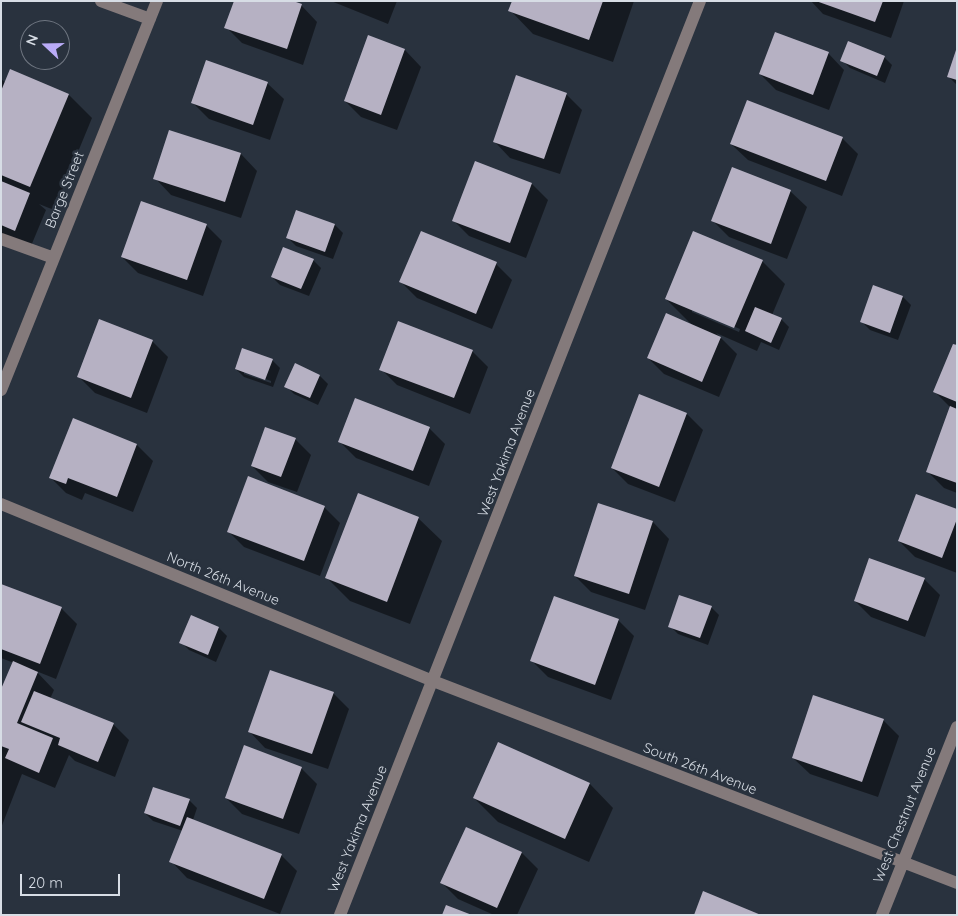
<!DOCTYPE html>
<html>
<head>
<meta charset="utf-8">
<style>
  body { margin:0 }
  #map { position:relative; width:958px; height:916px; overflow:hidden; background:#29323e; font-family:Quicksand,sans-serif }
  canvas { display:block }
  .frame { position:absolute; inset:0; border:2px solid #d7dde5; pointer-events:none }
  .north { position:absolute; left:20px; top:20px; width:50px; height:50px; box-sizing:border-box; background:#29323e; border:1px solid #6f7681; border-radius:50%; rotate:291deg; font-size:14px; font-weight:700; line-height:20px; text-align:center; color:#d7dde5 }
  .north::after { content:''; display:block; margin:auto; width:18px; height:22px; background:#b9abf7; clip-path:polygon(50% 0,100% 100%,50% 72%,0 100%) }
  .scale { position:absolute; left:20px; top:874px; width:100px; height:22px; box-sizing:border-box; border:2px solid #d7dde5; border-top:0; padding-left:6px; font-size:15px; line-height:18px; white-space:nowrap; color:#d7dde5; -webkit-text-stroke:4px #29323e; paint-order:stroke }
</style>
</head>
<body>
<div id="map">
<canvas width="958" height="916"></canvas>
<div class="frame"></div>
<div class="north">N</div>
<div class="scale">20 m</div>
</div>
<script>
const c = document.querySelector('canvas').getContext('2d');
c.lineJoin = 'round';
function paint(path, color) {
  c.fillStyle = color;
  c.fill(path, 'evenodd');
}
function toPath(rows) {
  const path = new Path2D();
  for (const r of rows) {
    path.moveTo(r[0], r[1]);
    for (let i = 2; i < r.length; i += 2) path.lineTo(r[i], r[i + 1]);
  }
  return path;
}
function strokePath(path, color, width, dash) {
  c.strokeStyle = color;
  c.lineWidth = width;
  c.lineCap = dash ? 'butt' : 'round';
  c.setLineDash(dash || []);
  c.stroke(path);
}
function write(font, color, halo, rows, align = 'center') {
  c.font = font + ' Quicksand,sans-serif';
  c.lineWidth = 5;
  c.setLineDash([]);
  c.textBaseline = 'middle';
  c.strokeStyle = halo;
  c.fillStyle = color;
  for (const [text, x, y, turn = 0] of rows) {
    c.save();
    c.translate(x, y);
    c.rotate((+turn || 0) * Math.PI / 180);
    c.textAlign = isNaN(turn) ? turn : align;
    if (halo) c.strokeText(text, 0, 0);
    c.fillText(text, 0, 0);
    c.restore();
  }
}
paint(toPath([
  [331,1,397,1,388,24],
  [513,1,634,1,613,62,533,34,510,10],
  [811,1,904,1,891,38,823,14],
  [301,5,317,22,303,65,242,43,226,27],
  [368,37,405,50,421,67,397,130,361,117,345,101],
  [828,53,844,70,829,110,776,90,760,74],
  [957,53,957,85,948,76],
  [884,57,892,65,885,83,850,68,842,60],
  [11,71,69,95,92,118,54,210,39,204,46,210,31,246,1,234,1,79,6,83],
  [267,83,284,99,270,140,209,119,193,103],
  [566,94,582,110,560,174,510,158,494,141],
  [170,131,241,154,257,171,241,218,171,195,155,178],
  [842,138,858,154,842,196,748,160,731,144],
  [475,163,532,184,548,200,526,258,469,236,453,220],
  [790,191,807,207,787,259,729,237,713,221],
  [206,225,222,241,203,296,138,273,122,257],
  [335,225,343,233,333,259,296,246,288,238],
  [313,260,321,268,309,296,280,285,272,277],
  [762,261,785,284,772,315,781,319,789,327,779,350,761,342,757,351,716,333,737,354,719,397,664,374,648,358,693,326,666,299],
  [692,309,740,329,739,332,692,312],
  [496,264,512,280,492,329,417,298,401,282],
  [903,297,911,305,898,340,870,330,862,322],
  [152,341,168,357,147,413,95,393,79,377],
  [957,347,957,493,944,488,928,472,951,408,935,392],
  [472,351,488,367,470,414,397,385,381,369],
  [272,360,280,368,273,387,244,377,236,369],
  [244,371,271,381,271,383,244,374],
  [320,376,328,384,318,405,294,394,286,386],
  [687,414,703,430,675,502,628,484,612,468],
  [73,420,137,445,153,461,133,512,85,493,82,500,66,493,50,477],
  [429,428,445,444,429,486,356,458,340,442],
  [295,439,311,455,297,492,268,482,252,466],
  [598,505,653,522,669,539,645,610,591,592,575,576],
  [324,507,340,523,320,576,244,547,228,531],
  [957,511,957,573,915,557,899,541],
  [418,518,442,541,410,624,350,601,327,578],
  [924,579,940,595,925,637,871,617,855,601],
  [1,585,61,608,77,624,56,679,36,671,54,690,50,699,113,724,129,740,115,777,75,761,69,755,55,788,22,774,1,828,1,692,14,663,1,658],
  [711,607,719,615,708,645,678,634,670,626],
  [192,617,219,628,227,636,216,662,189,650,181,642],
  [618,620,634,636,611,700,548,677,532,661],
  [333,693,349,709,328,769,265,748,249,731],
  [883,720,899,736,878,797,810,774,793,758],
  [499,744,590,784,613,808,589,862,498,822,474,798],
  [301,768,317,784,299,834,242,814,226,798],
  [189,800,197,808,193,820,281,855,297,871,280,914,187,878,171,861,183,831,153,821,145,813],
  [522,853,538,869,517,915,494,915,458,899,442,883]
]), '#0007');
paint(toPath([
  [234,1,293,1,302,4,287,49,224,28],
  [512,1,603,1,589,40,508,11],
  [816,1,883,1,875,22],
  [775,32,829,52,813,95,759,74],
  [368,35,405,49,381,115,344,101],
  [848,41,885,56,877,76,840,61],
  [956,50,957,50,957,80,947,77],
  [206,60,268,82,253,125,191,103],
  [10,69,69,94,30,187,1,175,1,91],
  [516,75,567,93,544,159,493,142],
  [747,100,843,137,826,181,730,144],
  [169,130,241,153,225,202,153,179],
  [475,161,532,183,510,243,452,221],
  [732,167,791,190,771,244,711,221],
  [1,181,30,193,15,231,1,225],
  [141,201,207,224,187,280,121,257],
  [296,210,335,224,325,252,286,238],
  [421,231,497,262,476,314,399,282],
  [693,231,763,260,734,328,665,299],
  [283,247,314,259,301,289,271,277],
  [873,285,903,296,890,333,860,322],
  [755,307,782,318,771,343,745,331],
  [666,313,721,337,702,382,647,358],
  [99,319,153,340,131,398,77,377],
  [398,321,473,350,454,398,379,370],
  [953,344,957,345,957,402,933,392],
  [242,348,273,359,265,380,235,369],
  [295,363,320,375,310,398,284,387],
  [639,394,687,413,659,487,611,468],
  [355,398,430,427,413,471,338,442],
  [950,406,957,409,957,483,926,472],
  [73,418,137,444,117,497,68,478,66,484,49,478],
  [265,427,296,438,281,477,251,466],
  [248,476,325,506,304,561,227,532],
  [358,493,419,517,387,602,325,578],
  [916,494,957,509,957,519,942,558,898,541],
  [598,503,653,521,629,594,574,576],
  [869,558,925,578,908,621,854,601],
  [1,584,62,607,40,664,1,649],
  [679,595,712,606,700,638,668,627],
  [554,596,619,619,595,685,530,661],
  [191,615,219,627,208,655,179,643],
  [13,661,38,672,17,723,53,738,39,773,5,758,9,749,1,746,1,689],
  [270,670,334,692,312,754,248,732],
  [34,691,114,723,98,762,58,745,60,738,21,722],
  [813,695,884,719,862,782,792,758],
  [498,742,590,783,565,839,473,798],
  [244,745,302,767,283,819,225,798],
  [153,787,190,799,180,826,144,813],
  [187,817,282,854,264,899,169,862],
  [466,827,522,852,497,908,440,883],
  [703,891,761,915,694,915],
  [446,905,472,915,442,915]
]), '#b6b1c3');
strokePath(toPath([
  [101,1,150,19],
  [1,239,54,258],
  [1,390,157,1],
  [1,504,433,681,957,883],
  [340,915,700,1],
  [882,915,957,727]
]), '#847a7b', 12);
write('14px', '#d7dde5', '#29323e', [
  ["Barge Street",65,190,-68],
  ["West Yakima Avenue",507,453,-69],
  ["North 26th Avenue",223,579,22],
  ["South 26th Avenue",700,769,21],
  ["West Chestnut Avenue",905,815,-68],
  ["West Yakima Avenue",358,829,-68]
]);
</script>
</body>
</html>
